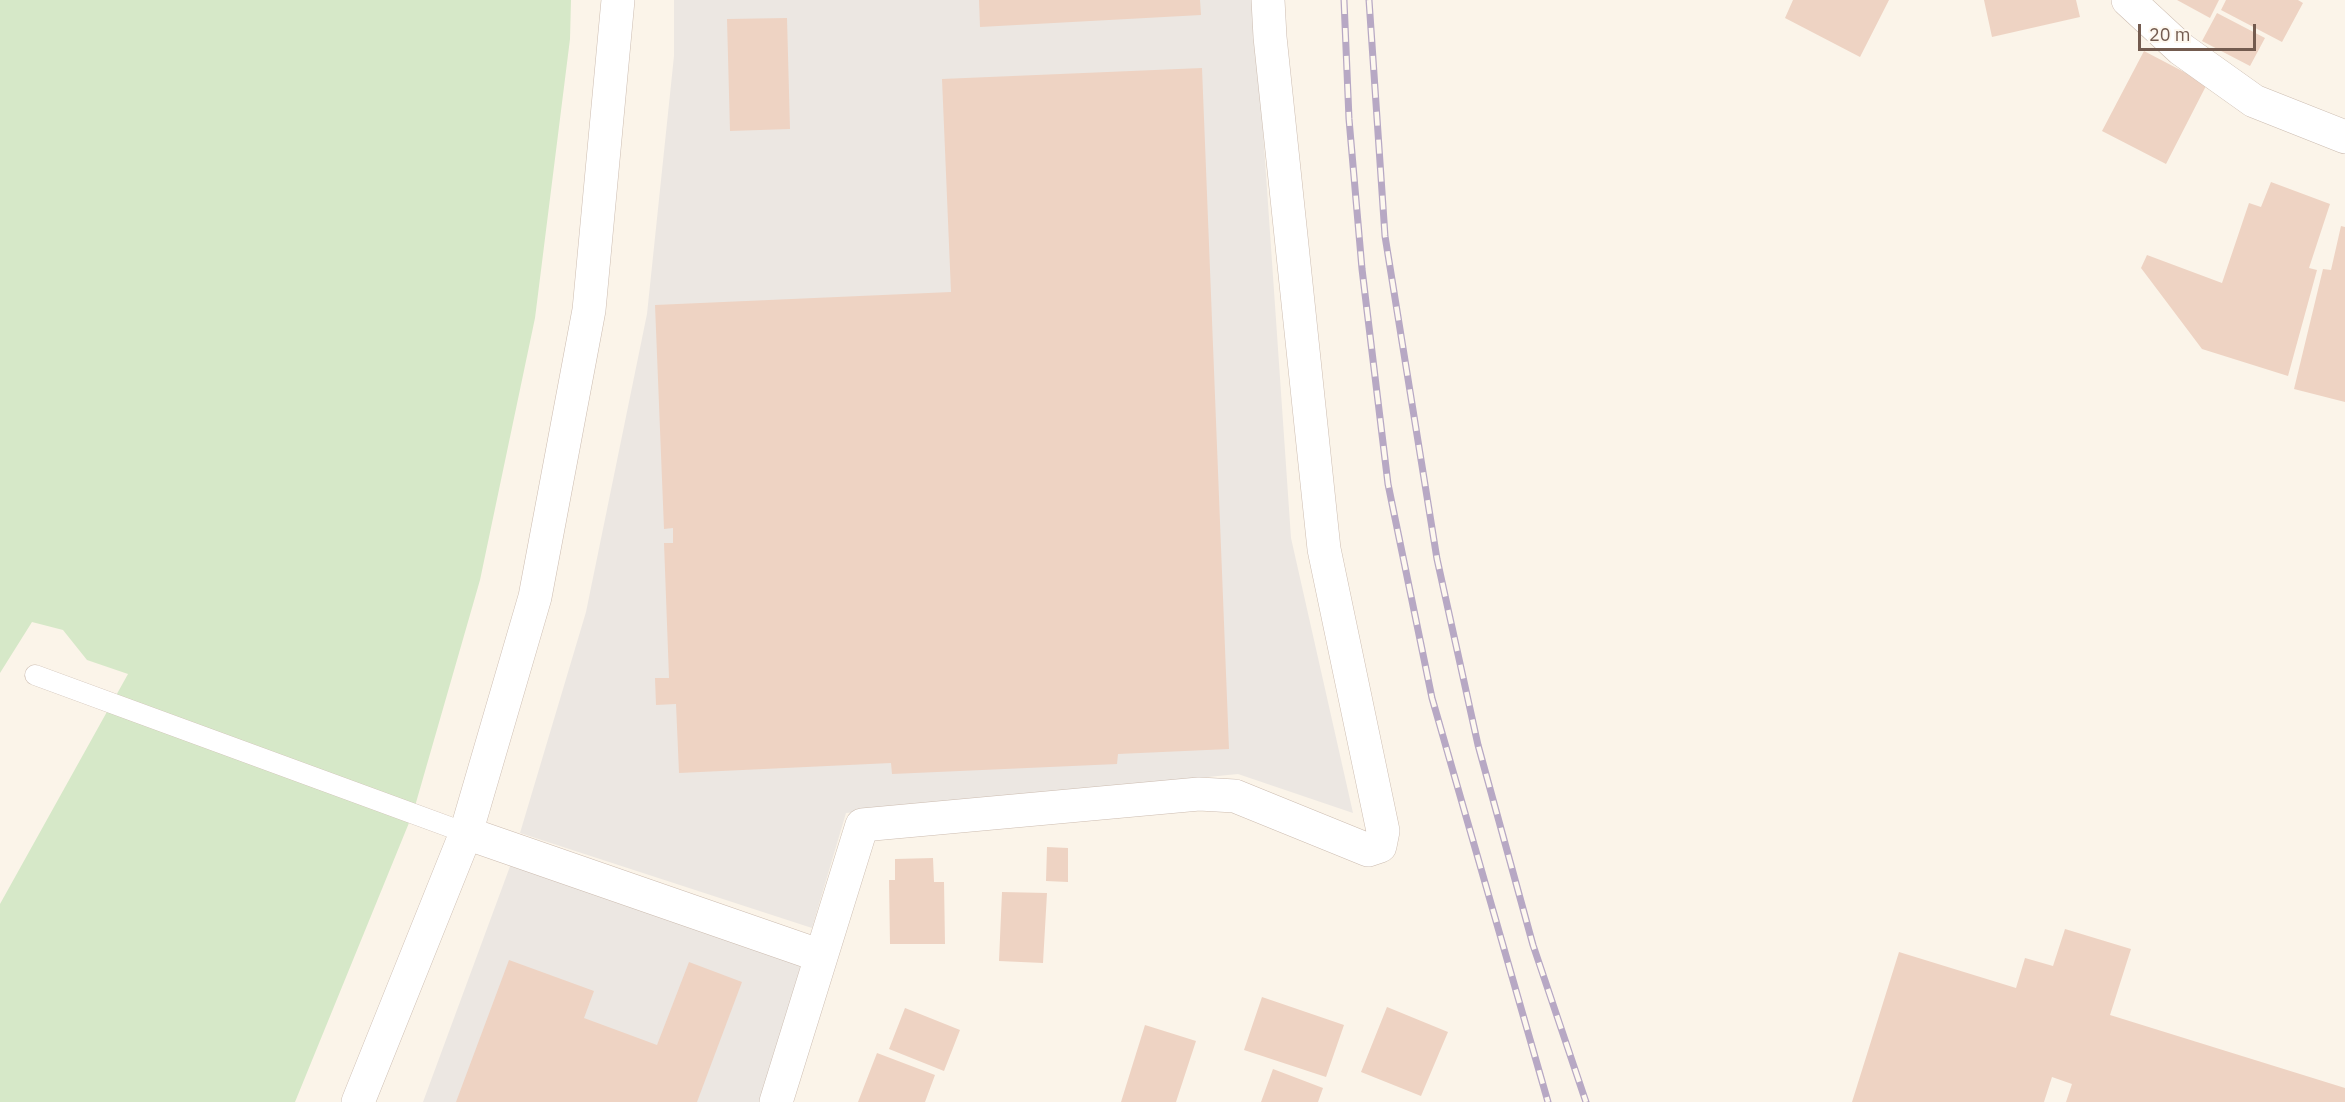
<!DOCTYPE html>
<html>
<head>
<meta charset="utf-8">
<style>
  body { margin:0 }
  #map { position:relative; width:2345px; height:1102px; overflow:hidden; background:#fbf4e9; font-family:"IBM Plex Sans",sans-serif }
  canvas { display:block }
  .scale { position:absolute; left:2138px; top:24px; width:118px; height:27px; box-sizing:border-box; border:3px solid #735b4f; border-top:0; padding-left:8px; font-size:18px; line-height:21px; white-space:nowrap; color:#735b4f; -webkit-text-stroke:4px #fef8ef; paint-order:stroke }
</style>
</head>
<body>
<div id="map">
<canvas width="2345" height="1102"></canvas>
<div class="scale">20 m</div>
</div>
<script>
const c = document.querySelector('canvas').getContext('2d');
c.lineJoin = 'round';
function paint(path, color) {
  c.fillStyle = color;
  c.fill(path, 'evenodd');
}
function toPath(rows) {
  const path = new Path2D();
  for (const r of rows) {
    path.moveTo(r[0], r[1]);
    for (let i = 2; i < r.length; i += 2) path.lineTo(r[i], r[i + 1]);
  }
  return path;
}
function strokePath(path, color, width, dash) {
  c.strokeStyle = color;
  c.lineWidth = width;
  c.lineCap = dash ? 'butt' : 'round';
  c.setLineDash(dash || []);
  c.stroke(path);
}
paint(toPath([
  [674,0,1254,0,1291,538,1353,813,1238,774,846,813,812,928,520,833,586,612,647,314,674,56],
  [512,861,802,963,759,1102,423,1102]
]), '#ece7e2');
paint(toPath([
  [0,0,571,0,570,39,535,318,480,580,413,813,295,1102,0,1102,0,904,128,674,87,660,63,630,32,622,0,673]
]), '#d6e8c8');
paint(toPath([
  [979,0,1200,0,1201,15,980,27],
  [1793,0,1889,0,1860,57,1785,18],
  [1984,0,2076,0,2080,17,1992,37],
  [2177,0,2219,0,2210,18],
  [2226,0,2298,0,2303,3,2282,42,2221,10],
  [2217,13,2265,38,2250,66,2202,41],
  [787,18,790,129,730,131,727,19],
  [2144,51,2207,84,2166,164,2102,131],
  [1202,68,1229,749,1118,754,1117,764,892,774,891,763,679,773,676,704,656,705,655,678,669,678,664,543,673,543,673,528,664,529,655,305,951,292,942,79],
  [2271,182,2330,204,2309,268,2317,270,2288,376,2202,349,2141,268,2147,255,2222,283,2249,203,2261,207],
  [2341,226,2345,227,2345,402,2294,389,2323,269,2331,270],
  [1047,847,1068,848,1068,882,1046,881],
  [933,858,934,882,944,882,945,944,890,944,889,880,895,880,895,859],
  [1002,892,1047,893,1043,963,999,961],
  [2065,929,2131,949,2110,1015,2345,1088,2345,1102,2066,1102,2072,1084,2052,1077,2044,1102,1852,1102,1899,952,2016,988,2025,958,2053,966],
  [509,960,594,991,584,1018,657,1045,689,962,742,982,697,1102,456,1102],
  [1262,997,1344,1025,1326,1077,1244,1050],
  [1387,1007,1448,1032,1421,1096,1361,1072],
  [905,1008,960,1030,944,1071,889,1049],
  [1145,1025,1196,1041,1176,1102,1121,1102],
  [877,1053,935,1075,925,1102,858,1102],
  [1273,1069,1323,1088,1318,1102,1261,1102]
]), '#eed3c3');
const service = toPath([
  [35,675,466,833]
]);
const minor = toPath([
  [2128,0,2181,49,2254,101,2345,137],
  [466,833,821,956],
  [776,1102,862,825,1199,794,1235,796,1368,850,1380,846,1383,831,1324,549,1270,37,1268,0]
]);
const tertiary = toPath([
  [358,1102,466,833,535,597,589,310,618,0]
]);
strokePath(service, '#ccbcb0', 21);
strokePath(minor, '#ccbcb0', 34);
strokePath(tertiary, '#ccbcb0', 34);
strokePath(service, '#fff', 20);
strokePath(minor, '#fff', 33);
strokePath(tertiary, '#fff', 33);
const rail = toPath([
  [1344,0,1349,119,1362,269,1388,484,1432,698,1548,1102],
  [1369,0,1385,236,1437,559,1478,745,1533,945,1586,1102]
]);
strokePath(rail, '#b7a8c4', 7);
strokePath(rail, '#fef8ef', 4.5, [14]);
</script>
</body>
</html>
